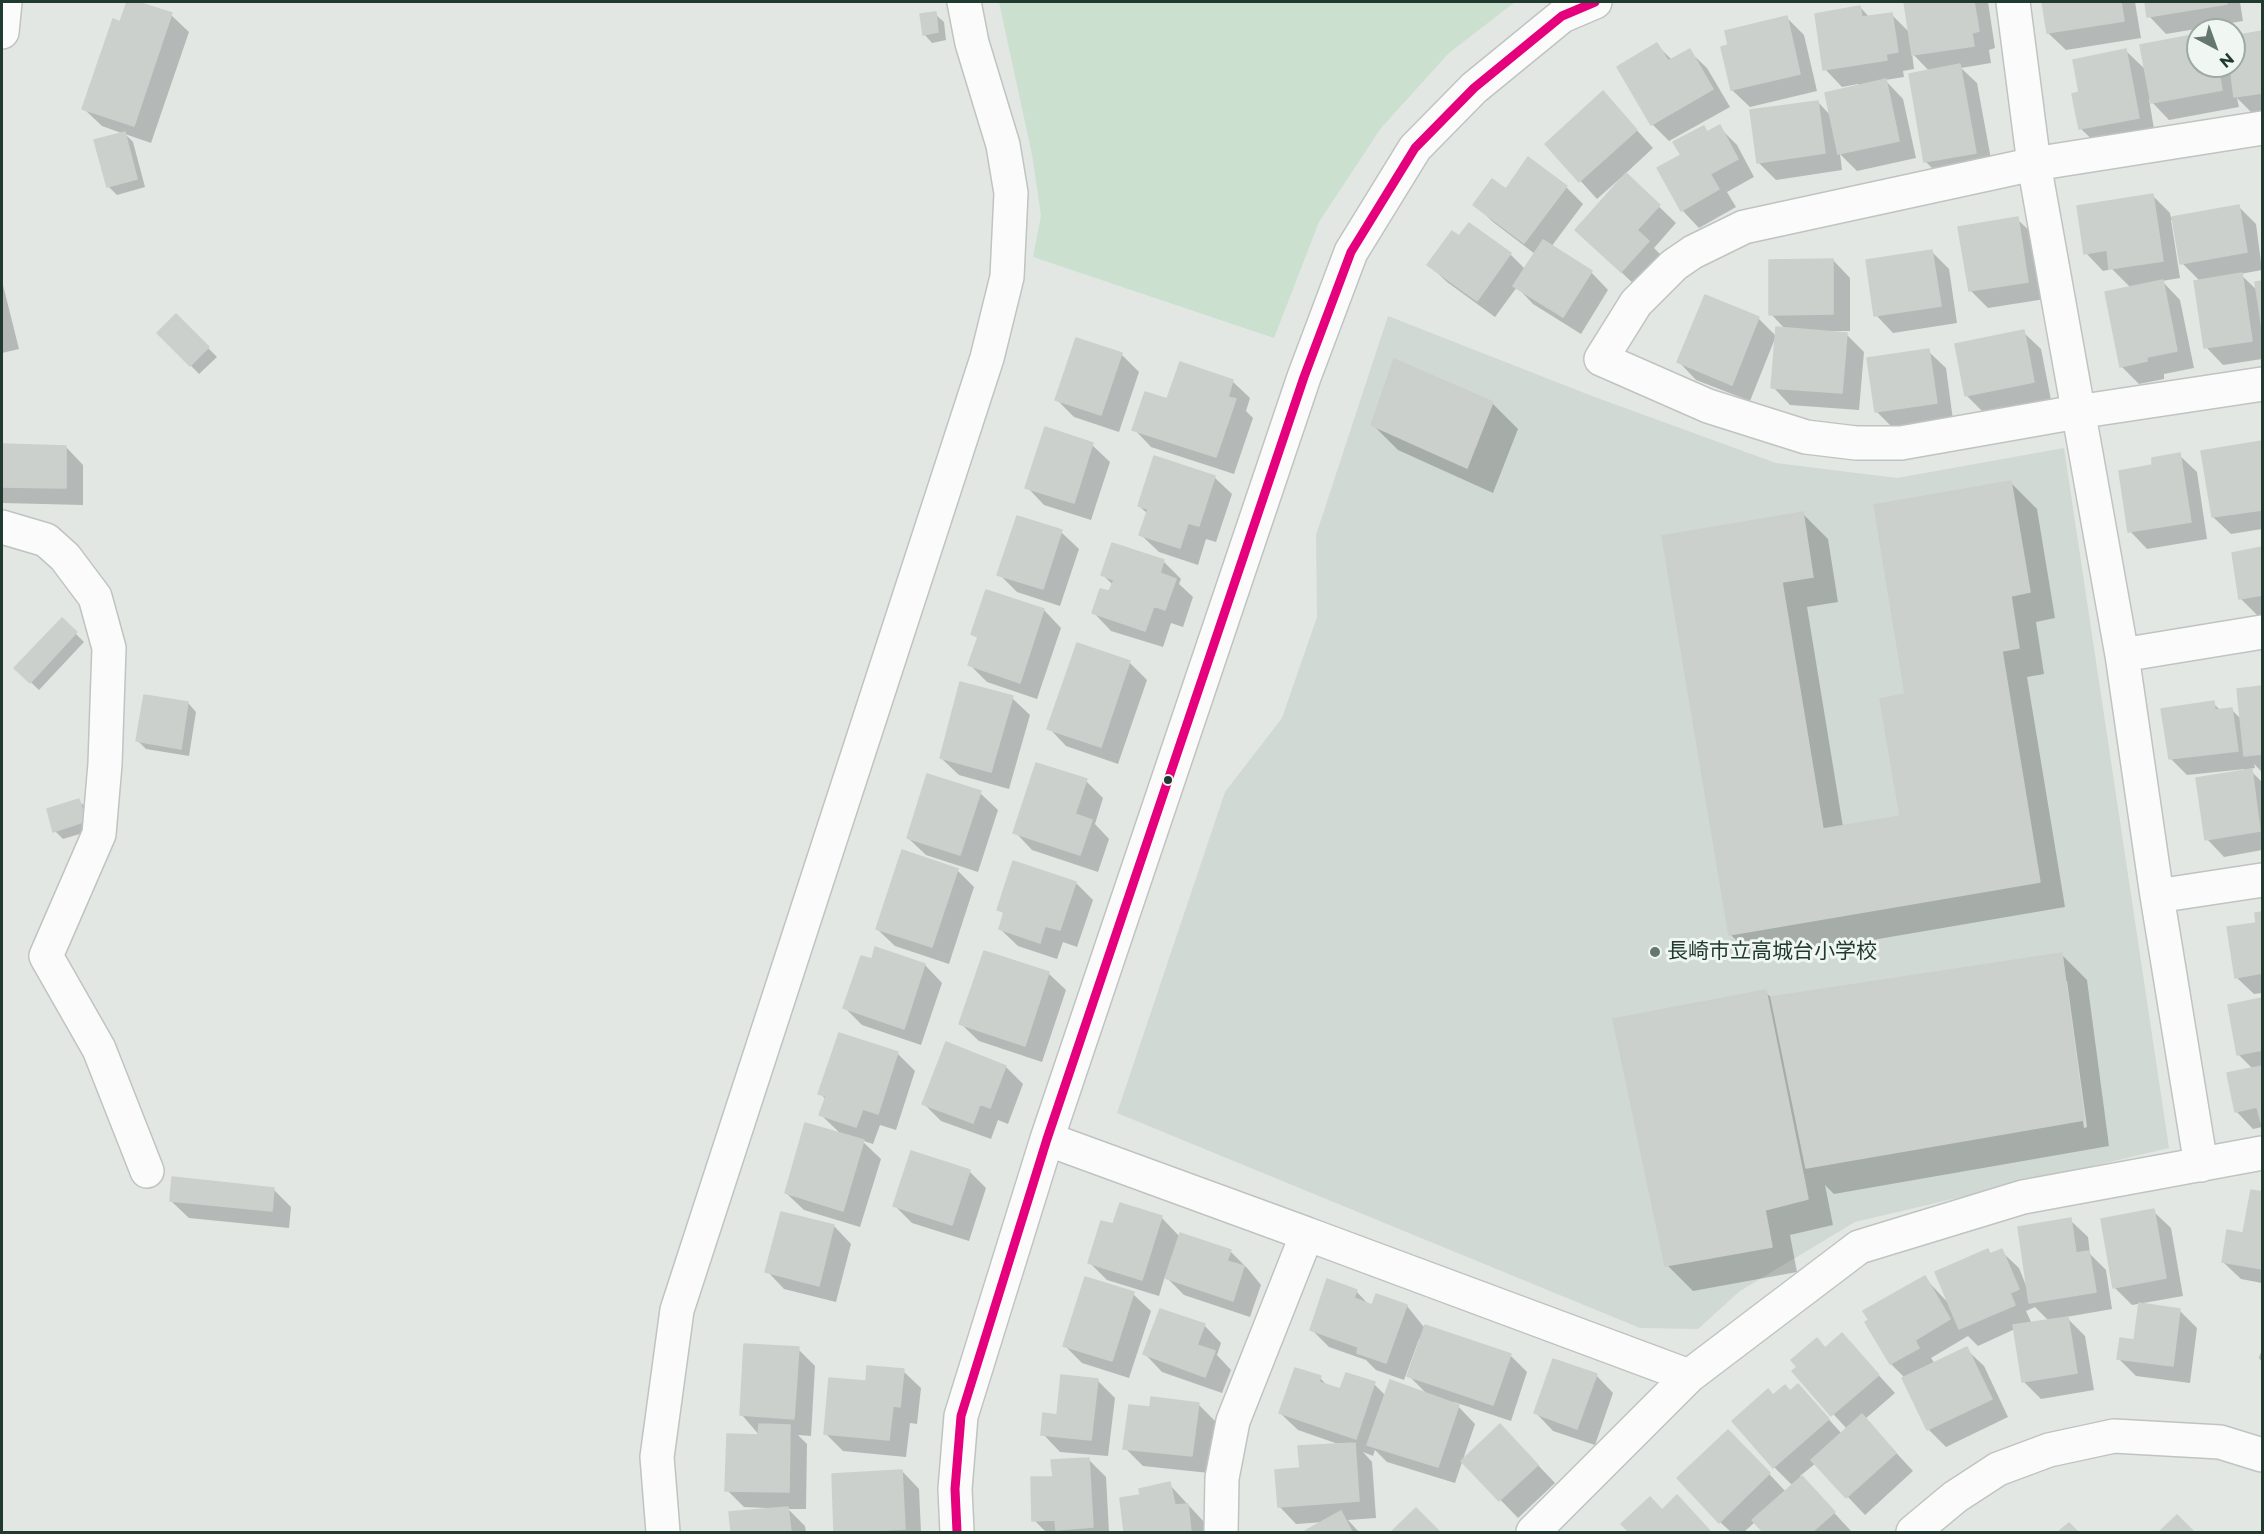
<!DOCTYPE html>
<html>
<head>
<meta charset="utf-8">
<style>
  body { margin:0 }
  #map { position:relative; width:2264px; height:1534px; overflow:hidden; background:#e2e7e4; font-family:Montserrat,sans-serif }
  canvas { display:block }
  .frame { position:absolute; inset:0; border:3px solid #213a30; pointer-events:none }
  .north { position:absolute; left:2186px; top:18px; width:60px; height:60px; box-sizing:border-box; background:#f0f7f2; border:2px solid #9daba4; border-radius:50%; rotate:139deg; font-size:16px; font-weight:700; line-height:24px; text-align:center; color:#213a30 }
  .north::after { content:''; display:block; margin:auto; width:21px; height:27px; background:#65776f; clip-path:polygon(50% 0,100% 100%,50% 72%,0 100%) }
</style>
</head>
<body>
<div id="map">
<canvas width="2264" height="1534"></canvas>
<div class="frame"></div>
<div class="north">N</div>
</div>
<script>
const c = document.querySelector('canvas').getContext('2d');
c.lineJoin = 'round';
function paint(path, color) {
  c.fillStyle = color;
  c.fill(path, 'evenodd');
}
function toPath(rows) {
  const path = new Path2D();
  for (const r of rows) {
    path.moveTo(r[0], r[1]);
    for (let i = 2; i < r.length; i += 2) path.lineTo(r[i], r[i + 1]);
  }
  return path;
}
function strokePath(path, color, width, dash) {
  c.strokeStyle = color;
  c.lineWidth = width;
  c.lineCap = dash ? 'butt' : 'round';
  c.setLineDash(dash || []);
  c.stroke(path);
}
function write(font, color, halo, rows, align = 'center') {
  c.font = font + ' Montserrat,"Noto Sans JP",sans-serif';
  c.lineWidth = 6;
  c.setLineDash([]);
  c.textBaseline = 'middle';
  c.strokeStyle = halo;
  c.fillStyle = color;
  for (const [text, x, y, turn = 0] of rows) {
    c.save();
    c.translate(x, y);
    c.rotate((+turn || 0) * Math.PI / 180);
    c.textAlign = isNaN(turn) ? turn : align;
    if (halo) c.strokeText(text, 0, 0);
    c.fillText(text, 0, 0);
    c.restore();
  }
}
paint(toPath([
  [1388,316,1592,396,1776,463,1897,478,2064,448,2169,1148,1855,1222,1740,1291,1698,1329,1640,1328,1117,1113,1225,792,1282,718,1317,617,1316,535]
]), '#d0d9d4');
paint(toPath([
  [999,2,1515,2,1449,53,1381,128,1319,222,1274,338,1033,257,1041,216,1032,155]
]), '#cbe0cf');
paint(toPath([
  [128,2,171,15,189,32,151,143,125,134,133,142,145,187,117,195,108,186,124,134,102,126,84,109],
  [1906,2,1988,2,1995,48,1989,50,1991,63,1961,68,1977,83,1993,170,1943,179,1926,162,1930,72,1912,53,1914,69,1903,71,1904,77,1885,80,1903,99,1916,158,1857,171,1840,154,1842,170,1776,180,1758,162,1818,102,1831,116,1859,87,1858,84,1842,87,1825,69,1860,7,1870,18,1891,14,1910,33],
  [2043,2,2135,2,2141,38,2066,50,2048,33],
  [2146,2,2240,2,2243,21,2166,34,2149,16],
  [935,14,944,22,946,40,932,43,924,34],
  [1787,18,1804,35,1817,91,1750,107,1732,90],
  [2262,33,2262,113,2253,114,2237,98,2239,107,2169,120,2149,99,2155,135,2098,145,2080,128,2080,94,2126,51,2147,71,2198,36,2198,66,2234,66,2234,37],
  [1657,45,1672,60,1689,51,1707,68,1730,107,1669,141,1652,124],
  [1603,93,1653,148,1625,174,1676,223,1654,248,1665,259,1639,289,1577,230,1625,176,1624,175,1597,199,1547,144],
  [1719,127,1737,145,1754,177,1727,192,1736,207,1699,228,1682,210,1683,155,1704,128,1709,133],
  [1566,187,1583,204,1551,247,1591,272,1608,290,1581,334,1533,304,1517,287,1495,317,1447,282,1429,265,1459,239,1469,225,1510,254,1526,270,1535,254,1493,222,1475,205,1506,191],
  [2153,196,2170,213,2171,218,2239,207,2256,224,2262,270,2240,274,2258,291,2256,283,2262,282,2262,359,2223,365,2206,347,2200,281,2182,263,2174,220,2171,220,2180,278,2162,281,2180,300,2194,368,2164,374,2164,379,2139,384,2121,366,2131,288,2112,269,2103,271,2086,253],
  [2017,219,2035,236,2045,299,1988,308,1970,290],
  [1932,252,1949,269,1957,323,1893,333,1876,315],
  [1833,260,1850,278,1850,331,1830,331,1830,333,1846,334,1864,352,1859,410,1790,405,1773,387,1786,330,1771,314],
  [2,281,19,349,2,353],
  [176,316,217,357,199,374,159,333],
  [1758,318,1776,336,1750,401,1696,380,1679,362],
  [2023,332,2041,349,2051,400,1984,413,1967,396],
  [1928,351,1946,368,1953,420,1894,429,1877,412,1869,360],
  [1121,354,1139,372,1119,432,1074,417,1057,400],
  [1232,381,1250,398,1246,411,1253,418,1234,474,1151,447,1134,429,1168,401],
  [1492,403,1518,429,1493,493,1398,450,1372,424],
  [2262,442,2262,529,2231,534,2213,517],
  [1092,445,1110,462,1091,520,1044,505,1027,487],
  [2,446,66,447,83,465,83,505,3,503],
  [2179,455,2197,472,2207,539,2147,549,2130,531,2154,466],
  [1214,477,1232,494,1216,542,1206,539,1198,565,1159,552,1141,535,1148,514,1139,506],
  [2011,483,2037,509,2055,618,2036,622,2044,674,2027,677,2065,907,1756,960,1730,934,1664,537,1802,513,1828,539,1838,602,1807,607,1843,827,1902,817,1906,696],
  [1061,532,1079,549,1060,606,1017,592,999,574],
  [2262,549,2262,615,2258,616,2240,598,2233,554],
  [1163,561,1181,579,1179,584,1193,597,1183,627,1171,623,1163,647,1111,631,1094,613,1110,593,1113,585,1103,575],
  [1044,610,1061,628,1037,699,987,682,970,665,979,639,973,634],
  [62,620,84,642,39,690,16,668],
  [1078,645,1130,663,1147,680,1118,764,1066,746,1049,728],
  [2262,688,2262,772,2254,764,2255,768,2249,769,2262,782,2262,850,2224,857,2207,839,2245,769,2187,775,2170,758,2213,703,2221,711,2231,709,2242,720,2238,690],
  [1012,698,1030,715,1009,789,959,775,941,758],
  [188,703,196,712,189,756,146,749,138,741],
  [1086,781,1103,798,1095,824,1109,839,1098,872,1032,850,1015,832],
  [980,793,998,810,978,872,926,855,908,838],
  [79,801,87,809,93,830,63,839,55,831],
  [957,870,974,887,949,964,895,946,877,929],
  [1076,883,1093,900,1077,947,1063,942,1057,959,1018,946,1000,929,1005,915,999,909],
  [2262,913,2262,993,2254,994,2236,977,2258,924,2256,914],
  [2061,954,2087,980,2109,1146,1834,1194,1825,1185,1833,1225,1790,1235,1797,1272,1693,1291,1667,1265,1765,992,1772,998],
  [2064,981,2067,981,2087,1127,2084,1128],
  [873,961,925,965,942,983,921,1045,862,1025,845,1008],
  [1048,973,1066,990,1042,1062,979,1041,961,1024],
  [2262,999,2262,1127,2253,1129,2236,1111,2253,1069,2238,1054,2229,1006],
  [840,1035,898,1054,915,1071,896,1130,880,1125,873,1144,861,1140,881,1159,860,1227,804,1210,786,1193,842,1135,821,1115,826,1100,820,1093],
  [1006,1067,1023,1084,1008,1124,998,1120,991,1139,941,1121,924,1104],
  [969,1171,986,1188,969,1241,912,1223,894,1205],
  [273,1189,291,1207,289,1228,189,1218,171,1201],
  [2252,1192,2262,1193,2262,1283,2241,1279,2223,1262,2244,1234],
  [2153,1211,2171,1228,2183,1296,2132,1305,2114,1287],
  [782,1214,834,1226,851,1244,836,1302,784,1289,767,1271],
  [1161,1217,1180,1237,1230,1251,1248,1269,1261,1285,1250,1317,1184,1295,1165,1276,1159,1296,1107,1280,1090,1263],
  [2070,1220,2088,1237,2090,1254,2106,1270,2112,1309,2066,1317,2085,1336,2094,1390,2041,1399,2023,1381,2015,1329,1978,1346,1968,1336,1931,1358,1935,1364,1966,1349,1984,1366,2008,1417,1946,1447,1928,1429,1905,1378,1891,1364,1867,1322,1925,1278,1951,1306,1987,1251,1991,1255,2001,1251,2019,1268,2027,1288],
  [2035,1307,2049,1321,2032,1324,2026,1311],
  [1356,1291,1370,1306,1373,1306,1377,1296,1407,1306,1423,1326,1510,1355,1527,1372,1511,1421,1454,1402,1475,1424,1455,1483,1387,1462,1375,1450,1373,1456,1363,1452,1372,1462,1376,1518,1348,1520,1359,1532,1307,1532,1324,1522,1296,1524,1279,1506,1302,1469,1341,1445,1298,1430,1280,1413,1320,1378,1329,1387,1341,1391,1374,1384,1386,1396,1429,1396,1409,1376,1421,1340,1419,1339,1404,1380,1376,1370,1366,1360,1329,1347,1311,1329],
  [1133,1294,1151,1311,1129,1378,1082,1363,1065,1346],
  [2179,1310,2197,1328,2190,1383,2136,1376,2118,1358,2135,1341],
  [1204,1325,1221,1343,1217,1355,1231,1370,1222,1393,1162,1372,1145,1354],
  [1842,1335,1895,1393,1865,1419,1913,1471,1865,1515,1816,1463,1800,1476,1851,1531,1849,1532,1765,1532,1755,1522,1744,1532,1731,1532,1720,1522,1746,1449,1786,1492,1793,1486,1774,1467,1773,1396,1790,1393,1815,1404,1842,1434,1847,1429,1794,1371],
  [798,1349,815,1366,811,1436,798,1435,807,1444,806,1509,788,1509,805,1526,806,1532,733,1532,731,1513,766,1510,766,1508,744,1507,727,1490,760,1436,742,1415],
  [2262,1349,2262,1362,2259,1358],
  [903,1371,921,1388,917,1424,910,1423,906,1457,843,1451,825,1433,867,1383],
  [1596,1375,1613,1393,1595,1445,1553,1431,1536,1413],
  [1097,1380,1115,1398,1108,1456,1060,1452,1043,1434,1058,1416],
  [1198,1404,1216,1422,1209,1473,1143,1466,1125,1448,1151,1408],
  [1517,1443,1555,1483,1518,1518,1463,1461],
  [1088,1459,1106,1477,1109,1532,1046,1532,1034,1520],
  [902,1471,919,1489,921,1532,835,1532,833,1475],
  [1169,1484,1205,1523,1206,1532,1126,1532,1121,1499,1142,1496],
  [1416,1510,1439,1532,1393,1532],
  [1662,1512,1694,1515,1711,1532,1631,1532,1623,1524]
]), '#0003');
const building = toPath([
  [127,2,137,2,172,13,134,126,82,109,113,19,120,22,127,2],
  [1904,2,1974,2,1979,31,1972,33,1974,46,1912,55,1904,2],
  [2042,2,2121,2,2124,21,2047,33,2042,2],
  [2145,2,2226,2,2227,4,2147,17,2145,2],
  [1860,6,1862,17,1892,13,1898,52,1886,54,1887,60,1823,70,1815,14,1860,6],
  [936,12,938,32,923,35,920,14,936,12],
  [1787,16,1800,74,1731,90,1721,47,1728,45,1725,31,1787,16],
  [2262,31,2262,93,2234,97,2230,66,2234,66,2234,36,2262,31],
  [2198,34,2198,66,2218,66,2222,90,2151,103,2140,45,2198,34],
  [1657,43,1668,61,1690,49,1713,89,1651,125,1617,67,1657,43],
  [2126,49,2139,118,2079,129,2072,94,2079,92,2073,60,2126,49],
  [1960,64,1976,153,1924,162,1909,74,1960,64],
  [1886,79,1899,141,1838,154,1825,93,1886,79],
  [1603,91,1637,130,1579,182,1545,144,1603,91],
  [1818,101,1825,153,1757,163,1750,110,1818,101],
  [1720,125,1738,159,1710,174,1719,189,1681,211,1657,168,1681,155,1673,142,1704,126,1707,132,1720,125],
  [125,132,137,179,107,187,94,140,125,132],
  [1528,157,1567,186,1524,243,1473,205,1492,179,1506,189,1528,157],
  [1626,173,1660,205,1637,230,1649,241,1621,272,1575,230,1626,173],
  [2153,194,2163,261,2109,269,2107,250,2084,254,2077,206,2153,194],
  [2239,205,2247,252,2180,264,2172,217,2239,205],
  [2018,217,2028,282,1969,291,1958,227,2018,217],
  [1469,223,1511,253,1477,301,1427,265,1452,231,1459,236,1469,223],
  [1543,240,1592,271,1563,317,1513,286,1543,240],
  [1932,250,1941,306,1874,316,1866,260,1932,250],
  [1833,259,1833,314,1769,315,1769,260,1833,259],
  [2242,273,2252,341,2204,348,2194,281,2242,273],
  [2163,280,2177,351,2147,357,2147,361,2120,367,2105,292,2163,280],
  [2262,281,2262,329,2255,282,2262,281],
  [1705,295,1759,317,1732,385,1677,362,1705,295],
  [176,314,209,347,190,366,157,333,176,314],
  [1776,327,1847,333,1842,393,1771,388,1776,327],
  [2024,330,2034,382,1965,396,1955,344,2024,330],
  [1076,338,1122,353,1101,415,1055,400,1076,338],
  [1929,349,1937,403,1875,412,1867,358,1929,349],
  [1394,359,1493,402,1467,468,1371,425,1394,359],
  [1180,362,1233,380,1228,397,1236,399,1216,457,1132,430,1145,392,1167,399,1180,362],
  [1045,427,1093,443,1074,503,1025,488,1045,427],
  [2262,441,2262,510,2212,517,2201,451,2262,441],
  [2,444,66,446,66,488,2,487,2,444],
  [2180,453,2191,522,2128,532,2119,471,2152,465,2152,458,2180,453],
  [1154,456,1215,476,1199,526,1188,523,1180,548,1139,535,1148,509,1138,506,1154,456],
  [2011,481,2030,592,2011,596,2019,648,2002,651,2040,882,1729,935,1662,536,1803,512,1813,577,1782,582,1823,829,1900,816,1880,699,1905,694,1874,505,2011,481],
  [1017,516,1062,530,1043,589,997,575,1017,516],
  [1112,543,1164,560,1160,573,1176,579,1165,610,1154,606,1145,631,1092,613,1100,589,1109,591,1114,580,1101,575,1112,543],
  [2262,547,2262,595,2239,599,2232,553,2262,547],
  [986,590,1044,609,1020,683,968,665,978,637,971,634,986,590],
  [62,618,77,632,30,683,14,668,62,618],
  [1077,643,1130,661,1101,747,1047,729,1077,643],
  [960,682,1013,696,991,772,940,758,960,682],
  [2262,686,2262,754,2244,756,2237,689,2262,686],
  [144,695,188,702,181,749,136,741,144,695],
  [2214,701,2215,710,2232,708,2238,751,2169,759,2161,709,2214,701],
  [1036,763,1087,779,1075,814,1092,820,1080,855,1013,833,1036,763],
  [2252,769,2260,831,2205,840,2196,778,2252,769],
  [927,774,981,791,960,855,907,838,927,774],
  [79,799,86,821,53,832,47,809,79,799],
  [902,850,958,869,932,947,876,929,902,850],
  [1013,861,1076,882,1060,930,1045,926,1040,943,999,929,1004,912,997,910,1013,861],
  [2262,912,2262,973,2235,978,2227,927,2256,923,2255,913,2262,912],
  [875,947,925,964,904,1029,843,1008,861,956,872,959,875,947],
  [984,951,1049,972,1025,1046,959,1024,984,951],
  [2062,953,2084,1120,1806,1168,1771,997,2062,953],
  [1766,990,1808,1199,1765,1210,1772,1247,1665,1266,1613,1019,1766,990],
  [2262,998,2262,1050,2237,1055,2228,1005,2262,998],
  [839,1033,898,1052,878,1114,863,1109,856,1127,819,1115,826,1096,818,1094,839,1033],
  [946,1042,1006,1066,990,1108,980,1104,973,1123,922,1104,946,1042],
  [2262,1066,2262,1122,2261,1122,2257,1107,2235,1112,2227,1073,2262,1066],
  [805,1123,864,1140,843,1211,785,1193,805,1123],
  [911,1151,970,1170,952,1225,893,1206,911,1151],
  [172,1177,274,1188,272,1211,170,1201,172,1177],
  [2251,1190,2262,1192,2262,1269,2222,1262,2227,1230,2243,1233,2251,1190],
  [1120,1203,1162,1216,1142,1280,1088,1263,1101,1221,1113,1224,1120,1203],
  [2154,1209,2166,1278,2113,1288,2101,1219,2154,1209],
  [781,1212,834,1225,819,1286,765,1272,781,1212],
  [2071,1218,2076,1253,2089,1251,2096,1292,2029,1303,2018,1227,2071,1218],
  [1180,1233,1231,1250,1227,1261,1244,1266,1233,1301,1165,1278,1180,1233],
  [1988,1249,1990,1254,2002,1249,2019,1289,2010,1293,2015,1305,1959,1329,1935,1272,1988,1249],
  [1925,1276,1950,1319,1915,1340,1919,1348,1890,1364,1865,1322,1869,1320,1863,1311,1925,1276],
  [1085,1277,1134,1292,1112,1361,1063,1346,1085,1277],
  [1327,1279,1357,1290,1354,1298,1372,1305,1376,1294,1407,1305,1386,1363,1357,1353,1358,1347,1310,1330,1327,1279],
  [2139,1303,2180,1309,2173,1366,2117,1359,2120,1338,2134,1340,2139,1303],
  [1160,1309,1205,1324,1197,1345,1215,1351,1205,1377,1143,1354,1160,1309],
  [2068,1317,2077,1373,2022,1382,2013,1325,2068,1317],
  [1425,1325,1511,1354,1493,1405,1407,1376,1425,1325],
  [1842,1333,1879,1375,1831,1416,1792,1371,1797,1367,1791,1360,1817,1338,1825,1348,1842,1333],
  [744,1344,799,1347,794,1419,740,1415,744,1344],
  [1967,1347,1992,1399,1927,1430,1902,1378,1967,1347],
  [1553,1359,1597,1374,1577,1429,1534,1413,1553,1359],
  [867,1366,904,1369,900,1407,893,1406,889,1440,824,1434,829,1378,866,1381,867,1366],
  [1295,1368,1321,1376,1319,1382,1340,1389,1346,1373,1375,1382,1356,1439,1279,1413,1295,1368],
  [1061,1375,1098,1379,1091,1440,1041,1435,1043,1413,1057,1415,1061,1375],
  [1390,1380,1459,1405,1438,1467,1367,1445,1390,1380],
  [1798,1384,1829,1419,1773,1468,1732,1421,1768,1389,1773,1395,1785,1385,1790,1391,1798,1384],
  [1151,1397,1199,1403,1192,1456,1123,1449,1129,1405,1150,1407,1151,1397],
  [1862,1414,1896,1453,1846,1498,1811,1460,1862,1414],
  [759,1424,790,1425,789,1492,725,1491,727,1434,758,1435,759,1424],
  [1500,1424,1538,1465,1499,1501,1461,1461,1500,1424],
  [1728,1430,1770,1473,1719,1523,1677,1478,1728,1430],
  [1355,1443,1359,1501,1278,1507,1275,1470,1300,1468,1298,1446,1355,1443],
  [1089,1458,1093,1527,1056,1530,1055,1520,1032,1521,1031,1477,1053,1477,1051,1460,1089,1458],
  [902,1470,905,1529,834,1532,832,1474,902,1470],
  [1802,1476,1835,1512,1812,1532,1763,1532,1752,1520,1802,1476],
  [1170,1482,1175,1505,1188,1504,1191,1532,1124,1532,1120,1498,1140,1495,1139,1489,1170,1482],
  [1677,1495,1710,1531,1708,1532,1629,1532,1621,1524,1650,1497,1662,1510,1677,1495],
  [788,1507,791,1532,731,1532,729,1512,788,1507],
  [1416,1508,1440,1532,1391,1532,1416,1508],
  [1341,1511,1352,1532,1306,1532,1305,1531,1341,1511],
  [2177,1515,2194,1532,2159,1532,2177,1515],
  [2069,1523,2078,1532,2058,1532,2069,1523]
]);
paint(building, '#cbd0cd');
strokePath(building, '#cbd0cd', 1.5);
const minor = toPath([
  [2013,2,2034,164,2122,655,2157,896,2201,1165],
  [2,32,5,2],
  [2262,128,2034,164,1744,227,1693,252,1674,265,1636,303,1601,359,1708,406,1806,437,1856,443,1901,443,2077,412,2262,384],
  [2,527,46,540,65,557,95,597,109,648,105,764,99,834,46,956,99,1049,147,1171],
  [2122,655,2262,632],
  [2157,896,2262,880],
  [1047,1139,1307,1234],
  [663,1532,657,1457,677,1310,987,358,1007,277,1011,193,1003,145,972,43,964,2],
  [957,1532,955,1489,961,1416,1047,1139,1304,377,1351,252,1415,148,1474,88,1562,16,1595,2],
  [1221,1532,1222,1478,1233,1421,1307,1234,1689,1376],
  [1533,1532,1689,1376,1859,1247,2023,1197,2262,1153],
  [1913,1532,1955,1497,1998,1469,2049,1450,2114,1436,2220,1442,2262,1455]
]);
strokePath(minor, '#bfc4c1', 36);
strokePath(minor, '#fbfbfb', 33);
strokePath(toPath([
  [957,1532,955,1489,961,1416,1047,1139,1304,377,1351,252,1415,148,1474,88,1562,16,1595,2]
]), '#e5007d', 9);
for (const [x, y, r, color] of [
  [1168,780,5,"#213a30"],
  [1655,952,6,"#65776f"]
]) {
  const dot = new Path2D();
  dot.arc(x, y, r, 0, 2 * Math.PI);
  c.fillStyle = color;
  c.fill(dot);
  strokePath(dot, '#f0f7f2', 2);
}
write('21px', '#213a30', '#f0f7f2', [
  ["長崎市立高城台小学校",1667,952]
], 'left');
</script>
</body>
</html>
